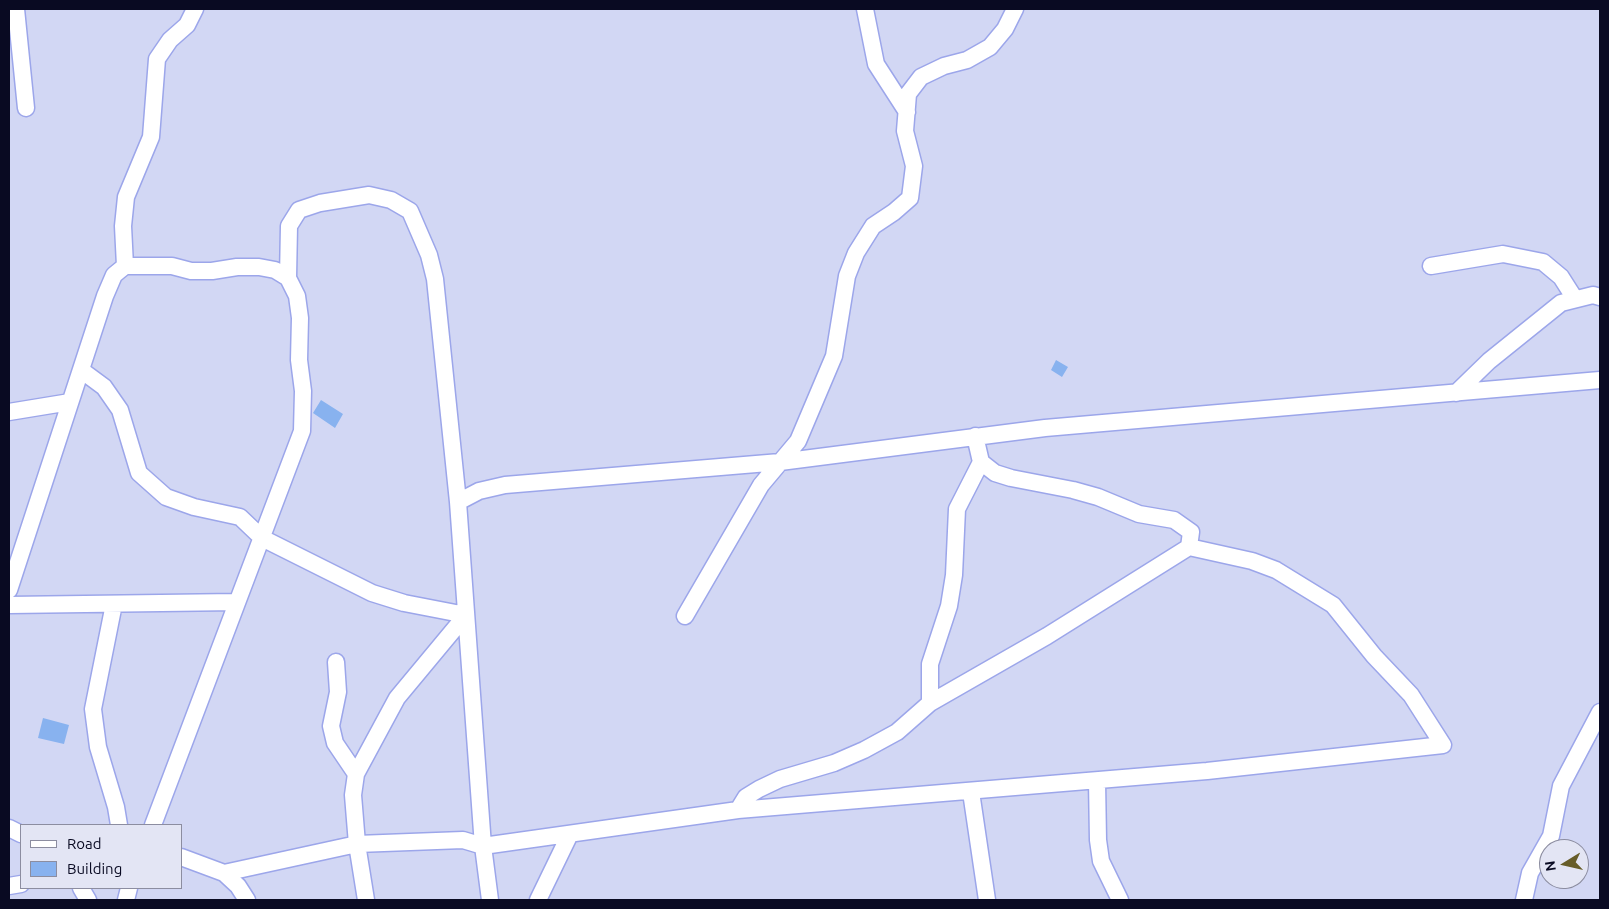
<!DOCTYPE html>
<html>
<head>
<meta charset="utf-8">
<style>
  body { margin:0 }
  #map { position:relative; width:1609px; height:909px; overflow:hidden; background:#d2d7f4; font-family:Ubuntu,sans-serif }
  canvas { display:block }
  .frame { position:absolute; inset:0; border:10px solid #090a22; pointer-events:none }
  .legend { position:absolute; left:20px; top:824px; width:162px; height:65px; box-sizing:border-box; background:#e3e5f4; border:1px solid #8c8da0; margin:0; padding:6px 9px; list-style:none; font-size:15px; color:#090a22 }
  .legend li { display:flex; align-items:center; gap:10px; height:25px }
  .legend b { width:25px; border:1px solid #8c8da0 }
  .north { position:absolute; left:1539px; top:839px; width:50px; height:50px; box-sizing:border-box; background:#e3e5f4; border:1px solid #8c8da0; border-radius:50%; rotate:261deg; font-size:14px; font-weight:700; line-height:20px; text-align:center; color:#090a22 }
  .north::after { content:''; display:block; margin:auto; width:18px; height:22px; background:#675d29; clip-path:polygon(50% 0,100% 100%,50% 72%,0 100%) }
</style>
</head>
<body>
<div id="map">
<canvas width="1609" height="909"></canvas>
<div class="frame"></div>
<ul class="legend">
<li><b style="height:6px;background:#fff"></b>Road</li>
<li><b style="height:14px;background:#88b2ef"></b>Building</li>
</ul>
<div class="north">N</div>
</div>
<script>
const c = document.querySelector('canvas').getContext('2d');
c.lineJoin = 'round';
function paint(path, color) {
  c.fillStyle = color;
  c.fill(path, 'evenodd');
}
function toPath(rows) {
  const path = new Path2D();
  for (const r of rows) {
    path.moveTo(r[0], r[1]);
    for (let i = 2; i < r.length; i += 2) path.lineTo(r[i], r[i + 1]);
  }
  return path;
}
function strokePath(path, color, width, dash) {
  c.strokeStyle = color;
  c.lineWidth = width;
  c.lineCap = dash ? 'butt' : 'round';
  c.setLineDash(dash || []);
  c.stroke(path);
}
paint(toPath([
  [1056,360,1068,367,1062,377,1051,370],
  [321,400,343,414,335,428,313,413],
  [43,718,69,725,64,744,38,738]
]), '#88b2ef');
const minor = toPath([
  [16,9,26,108],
  [865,9,876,64,907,112],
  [125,266,123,226,126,197,151,137,157,59,170,40,187,25,195,9],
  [1431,266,1503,254,1543,262,1561,277,1575,299],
  [288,278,289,226,299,210,320,203,369,195,391,200,410,211,429,255,435,279,458,502,483,846,490,900],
  [81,370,104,387,120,410,139,473,166,497,194,507,240,517,262,538,372,593,404,603,466,615],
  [1456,393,1489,361,1561,303,1593,295,1600,297],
  [9,412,70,402],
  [458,502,479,491,505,485,780,462,1045,428,1600,380],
  [9,590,105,296,114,275,125,266,172,266,191,271,212,271,237,267,259,267,275,270,288,278,297,296,300,318,299,360,303,391,302,431,153,825],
  [114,604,93,709,98,747,116,807,119,825],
  [9,605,237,602],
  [685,616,761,485,798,441,834,356,847,276,856,253,873,226,894,212,910,198,914,166,905,131,908,94,921,77,944,66,967,60,990,47,1005,29,1015,9],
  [336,662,338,692,331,726,335,743,356,774],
  [930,703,930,664,949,606,954,575,957,509,981,462],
  [1097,781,1098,840,1101,861,1120,900],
  [971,792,987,900],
  [738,810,746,797,759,789,780,779,834,763,864,750,897,732,930,703,1047,636,1189,547,1191,532,1174,520,1139,514,1098,497,1073,490,1011,478,995,473,981,462,975,436],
  [9,828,21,834],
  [181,857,224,873,238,886,247,900],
  [224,873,357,844,353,795,356,774,397,698,466,615],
  [9,886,21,884],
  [81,888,88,900],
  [126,900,129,888],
  [366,900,357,844,463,840,483,846,738,810,1207,771,1443,745,1411,695,1374,656,1333,605,1276,570,1252,561,1189,547],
  [538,900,570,834],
  [1524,900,1530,873,1551,836,1561,786,1600,712]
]);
strokePath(minor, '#9ca6ea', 19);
strokePath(minor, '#fff', 16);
</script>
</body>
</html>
